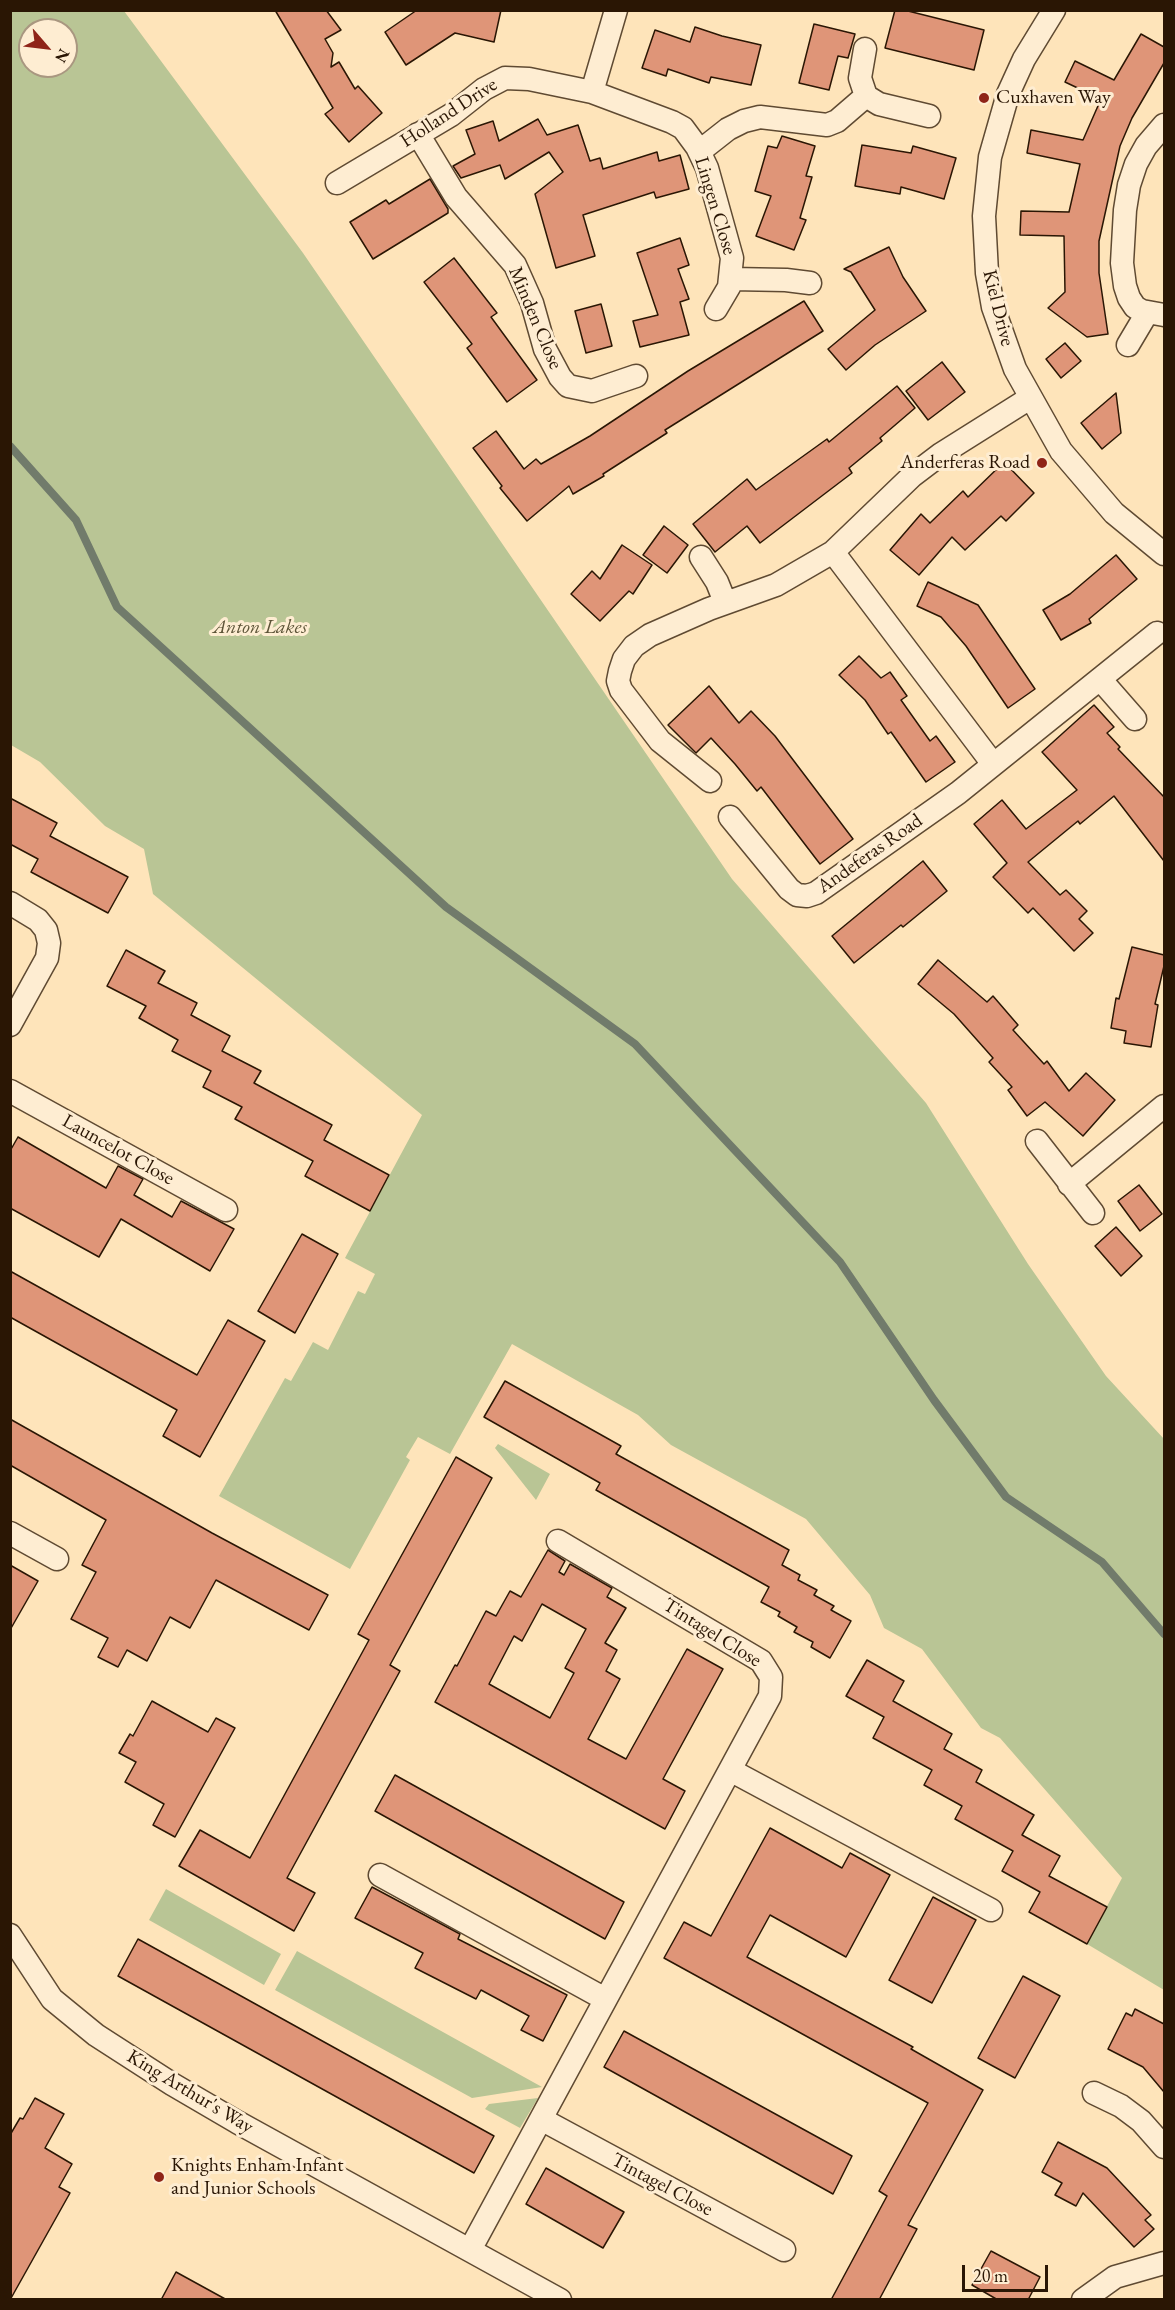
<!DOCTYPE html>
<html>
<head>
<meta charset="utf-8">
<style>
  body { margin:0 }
  #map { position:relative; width:1175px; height:2310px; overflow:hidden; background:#fee4ba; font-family:"EB Garamond",serif }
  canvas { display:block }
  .frame { position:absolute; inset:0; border:12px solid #2a1604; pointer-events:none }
  .north { position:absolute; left:18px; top:18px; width:60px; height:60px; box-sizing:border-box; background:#feedd2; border:2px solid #a99780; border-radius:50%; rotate:118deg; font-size:16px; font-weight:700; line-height:24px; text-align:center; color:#2a1604 }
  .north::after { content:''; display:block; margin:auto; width:21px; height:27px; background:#8f2418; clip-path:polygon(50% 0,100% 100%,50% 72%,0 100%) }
  .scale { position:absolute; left:962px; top:2265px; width:86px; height:27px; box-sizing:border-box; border:3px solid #2a1604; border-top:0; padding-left:8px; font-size:18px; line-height:21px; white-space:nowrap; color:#2a1604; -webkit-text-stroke:4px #feedd2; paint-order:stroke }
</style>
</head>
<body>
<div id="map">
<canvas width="1175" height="2310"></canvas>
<div class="frame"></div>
<div class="north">N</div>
<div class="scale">20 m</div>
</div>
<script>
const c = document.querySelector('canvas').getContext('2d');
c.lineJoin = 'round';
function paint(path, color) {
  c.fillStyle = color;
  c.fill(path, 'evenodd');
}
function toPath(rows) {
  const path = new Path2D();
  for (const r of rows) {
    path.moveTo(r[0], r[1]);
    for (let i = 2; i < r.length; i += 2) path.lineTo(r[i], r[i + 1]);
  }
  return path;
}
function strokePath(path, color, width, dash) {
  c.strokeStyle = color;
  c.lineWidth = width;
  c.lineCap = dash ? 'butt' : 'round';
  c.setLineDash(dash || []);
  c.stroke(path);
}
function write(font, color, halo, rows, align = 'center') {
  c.font = font + ' "EB Garamond",serif';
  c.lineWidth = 6;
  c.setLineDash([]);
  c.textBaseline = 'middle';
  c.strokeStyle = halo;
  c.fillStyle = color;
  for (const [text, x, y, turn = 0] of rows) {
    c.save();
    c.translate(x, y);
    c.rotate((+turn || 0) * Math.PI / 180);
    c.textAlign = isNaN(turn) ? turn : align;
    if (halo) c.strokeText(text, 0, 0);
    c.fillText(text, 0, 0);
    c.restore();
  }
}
paint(toPath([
  [11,11,124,11,303,253,732,879,926,1103,1028,1264,1106,1376,1164,1439,1164,1990,1087,1944,1122,1878,1000,1738,981,1728,922,1649,884,1628,870,1595,806,1519,671,1445,638,1415,512,1344,450,1454,418,1437,406,1457,410,1460,350,1569,219,1496,285,1378,291,1381,313,1342,328,1350,358,1291,365,1294,375,1274,345,1258,422,1115,153,894,144,849,105,826,40,762,11,745],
  [30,30,66,30,66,66,30,66],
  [498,1444,550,1474,536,1500,495,1448],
  [166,1889,281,1954,264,1985,149,1920],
  [297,1951,542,2087,472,2098,275,1990],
  [538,2098,520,2128,485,2109,489,2104]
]), '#b9c595');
strokePath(toPath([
  [10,446,76,520,117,607,446,907,635,1044,840,1262,934,1400,1006,1497,1102,1562,1164,1634]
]), '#717b6b', 8);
const building = toPath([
  [275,10,326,10,341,30,325,39,333,53,331,67,339,62,355,89,358,86,382,113,349,142,325,114,333,108,275,10],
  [417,10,501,10,494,42,455,33,406,65,385,32,417,10],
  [895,10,904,10,984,30,974,70,885,48,895,10],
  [814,24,855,34,848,58,838,56,829,90,799,83,814,24],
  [695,27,722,36,761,45,751,85,711,77,709,83,668,69,666,76,642,68,655,30,690,42,695,27],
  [1141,34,1164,47,1164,63,1132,118,1120,146,1099,241,1099,273,1108,334,1087,337,1048,308,1065,292,1064,236,1020,235,1021,211,1069,212,1080,164,1027,153,1031,130,1083,140,1101,99,1065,82,1075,61,1114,80,1141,34],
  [538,119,547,135,578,125,590,161,600,158,603,169,657,152,659,161,680,155,689,189,656,198,654,192,583,215,595,256,556,268,535,194,563,172,549,152,505,179,500,165,461,178,453,166,475,154,466,130,493,121,499,141,538,119],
  [782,136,815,146,806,176,812,177,800,218,806,220,794,250,756,236,771,196,755,191,768,146,777,148,782,136],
  [862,145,911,153,913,146,956,158,944,199,901,187,900,194,855,186,862,145],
  [430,179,448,209,448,213,373,259,350,222,386,200,389,204,430,179],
  [680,238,689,265,678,269,689,299,680,302,689,335,640,347,633,321,658,315,637,253,680,238],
  [889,247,903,277,926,311,875,345,846,370,828,349,875,310,851,272,844,269,889,247],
  [454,258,497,313,491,317,537,380,507,402,467,348,472,344,424,282,454,258],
  [804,301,823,331,665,430,667,433,603,474,604,476,573,494,569,486,527,521,500,488,502,486,473,448,496,431,524,469,536,459,541,464,590,436,688,371,804,301],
  [601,304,612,346,586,353,575,311,601,304],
  [1065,343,1081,361,1061,378,1046,359,1065,343],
  [942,362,965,392,928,420,906,391,942,362],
  [897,386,915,408,880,438,882,441,849,468,852,473,760,543,747,526,715,552,693,524,747,479,756,490,827,439,829,442,897,386],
  [1116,393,1121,433,1102,449,1081,423,1116,393],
  [1004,462,1034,493,1006,521,1001,516,965,550,952,537,919,575,890,550,921,514,930,523,963,491,968,497,1004,462],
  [664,526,688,545,667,573,643,555,664,526],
  [622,545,652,565,633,594,629,591,600,621,571,594,592,571,600,579,622,545],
  [1116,555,1137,579,1089,619,1091,623,1061,640,1043,610,1070,594,1116,555],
  [928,582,978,605,1035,689,1008,708,966,646,941,617,917,606,928,582],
  [859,656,881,678,890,672,907,696,901,700,930,741,936,736,955,762,926,782,891,732,888,734,865,700,839,675,859,656],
  [709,686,739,723,751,711,775,736,853,839,820,864,761,787,757,791,735,764,711,738,696,753,668,725,709,686],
  [1094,705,1114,727,1107,733,1120,747,1118,749,1164,797,1164,861,1114,796,1080,824,1078,821,1028,862,1060,895,1066,890,1087,911,1079,919,1093,933,1074,951,1033,908,1028,913,993,877,1007,863,974,824,1002,800,1026,829,1077,790,1042,752,1094,705],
  [10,798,57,823,50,836,128,877,108,913,31,872,38,859,10,844,10,798],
  [923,861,947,891,903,927,901,925,854,963,832,936,923,861],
  [1132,947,1164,955,1164,966,1155,1004,1158,1005,1151,1047,1124,1043,1126,1031,1111,1028,1116,998,1119,999,1132,947],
  [126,950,165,971,158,983,197,1003,191,1015,230,1036,222,1051,261,1071,254,1083,332,1125,324,1140,389,1175,370,1211,305,1176,313,1161,235,1119,242,1107,203,1087,211,1071,172,1051,178,1040,139,1018,146,1006,107,986,126,950],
  [938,960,987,1002,993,996,1018,1025,1013,1030,1044,1064,1047,1061,1069,1091,1086,1073,1115,1100,1083,1136,1045,1102,1027,1116,1008,1090,1012,1087,989,1062,993,1058,954,1014,918,984,938,960],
  [18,1137,106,1188,118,1166,143,1179,134,1195,172,1217,181,1201,234,1229,210,1271,121,1219,99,1257,10,1208,10,1151,18,1137],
  [1139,1185,1162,1214,1140,1231,1118,1201,1139,1185],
  [1116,1227,1142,1256,1121,1276,1095,1246,1116,1227],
  [302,1234,338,1254,295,1333,258,1311,302,1234],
  [10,1271,197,1375,228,1320,265,1341,200,1457,163,1436,177,1410,10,1317,10,1271],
  [505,1381,621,1446,616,1454,789,1550,782,1565,800,1575,798,1580,817,1590,814,1595,834,1606,831,1610,851,1621,830,1658,811,1647,813,1642,794,1632,797,1627,778,1616,780,1612,761,1602,769,1587,596,1490,600,1483,484,1417,505,1381],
  [10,1419,212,1533,328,1595,309,1630,216,1580,190,1628,170,1617,147,1661,127,1650,118,1667,98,1657,108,1638,71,1619,96,1572,82,1565,106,1520,10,1465,10,1419],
  [456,1457,492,1478,390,1665,400,1671,287,1878,315,1893,294,1931,179,1866,200,1830,250,1858,369,1640,358,1634,456,1457],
  [548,1550,565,1561,559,1572,564,1575,570,1564,612,1588,607,1597,626,1608,605,1643,617,1650,606,1671,620,1679,588,1739,626,1759,687,1649,723,1669,663,1779,685,1791,665,1829,435,1702,455,1665,457,1666,486,1611,496,1616,510,1591,521,1597,548,1550],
  [542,1604,586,1629,565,1668,574,1673,550,1718,489,1684,514,1636,522,1641,542,1604],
  [10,1565,38,1581,10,1630,10,1565],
  [867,1660,904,1681,893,1701,952,1734,944,1749,982,1770,976,1782,1034,1815,1022,1835,1060,1856,1049,1876,1107,1907,1087,1944,1029,1912,1040,1892,1002,1871,1013,1851,955,1819,962,1806,924,1785,932,1770,873,1738,884,1717,846,1696,867,1660],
  [152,1701,208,1732,216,1718,235,1728,175,1837,153,1825,164,1804,125,1782,136,1762,119,1753,130,1734,133,1736,152,1701],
  [395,1775,624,1902,605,1939,375,1811,395,1775],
  [770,1828,842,1868,850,1853,890,1875,846,1957,770,1915,747,1957,913,2047,911,2049,983,2090,908,2225,917,2229,879,2300,831,2300,887,2196,879,2191,928,2103,664,1958,684,1922,711,1936,770,1828],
  [372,1887,460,1934,458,1939,567,1995,543,2041,521,2030,529,2016,481,1990,476,1999,415,1968,423,1953,355,1918,372,1887],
  [933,1897,976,1920,932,2003,889,1980,933,1897],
  [138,1939,494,2136,474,2173,118,1976,138,1939],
  [1023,1976,1060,1996,1015,2078,978,2058,1023,1976],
  [1135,2009,1164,2024,1164,2092,1143,2067,1108,2049,1126,2013,1132,2016,1135,2009],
  [624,2031,852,2156,833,2194,604,2067,624,2031],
  [35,2098,64,2114,45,2148,72,2164,59,2187,70,2193,10,2300,10,2135,20,2118,23,2119,35,2098],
  [1058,2142,1107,2168,1151,2215,1145,2220,1154,2229,1134,2247,1083,2193,1076,2206,1055,2195,1062,2183,1042,2172,1058,2142],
  [546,2168,624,2212,603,2248,526,2204,546,2168],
  [991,2251,1040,2277,1028,2300,998,2300,972,2285,991,2251],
  [176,2272,227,2300,161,2300,176,2272]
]);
paint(building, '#df9578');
strokePath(building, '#2a1604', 1.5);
const street = toPath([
  [1054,10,1024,59,1008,94,990,157,984,216,987,273,993,307,1015,369,1061,451,1114,513,1164,554],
  [865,49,860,78,866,96,879,104,929,116],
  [592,92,616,10],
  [1164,125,1146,146,1136,164,1129,185,1125,210,1122,263,1125,286,1129,298,1135,307,1142,311,1164,315],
  [418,134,456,197,515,265,532,303,545,349,560,377,568,386,592,391,636,376],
  [700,151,728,129,744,121,760,117,827,125,837,121,866,96],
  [337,183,451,115,484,89,505,78,529,79,592,92,672,122,683,128,697,147,707,168,732,258,729,287,716,309],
  [732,279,786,280,810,283],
  [1128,345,1147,313],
  [833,552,993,764],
  [701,557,717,582,725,602],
  [1100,679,1135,719],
  [710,781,660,741,621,690,618,681,620,671,624,659,634,646,650,635,709,609,776,585,833,552,912,476,941,454,1030,398],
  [730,817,789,889,797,895,807,896,816,893,958,793,1157,633],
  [10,903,38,920,46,930,49,943,47,958,10,1025],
  [10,1091,226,1210],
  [1037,1141,1093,1213],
  [1069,1184,1164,1106],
  [10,1533,57,1559],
  [730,1770,991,1910],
  [380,1875,605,1999],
  [10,1935,52,1999,96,2035,172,2084,237,2122,560,2300],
  [1094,2093,1121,2106,1141,2121,1164,2147],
  [541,2119,784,2250],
  [471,2248,770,1696,771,1677,761,1661,558,1541],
  [1083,2300,1115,2277,1164,2263]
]);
strokePath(street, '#5f4a32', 25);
strokePath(street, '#feedd2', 22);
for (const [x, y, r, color] of [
  [984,98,6,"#8f2418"],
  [1042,463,6,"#8f2418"],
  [159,2177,6,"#8f2418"]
]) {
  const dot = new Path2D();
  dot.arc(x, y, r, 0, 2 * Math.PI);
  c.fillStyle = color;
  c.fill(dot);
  strokePath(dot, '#feedd2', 2);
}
write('20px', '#2a1604', '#feedd2', [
  ["Cuxhaven Way",996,98],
  ["Anderferas Road",1030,463,"right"],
  ["Knights Enham Infant",171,2166],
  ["and Junior Schools",171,2189]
], 'left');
write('20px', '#2a1604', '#feedd2', [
  ["Holland Drive",449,113,-33],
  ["Lingen Close",715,206,73],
  ["Kiel Drive",998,308,76],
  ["Minden Close",535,318,67],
  ["Andeferas Road",870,854,-35],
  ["Launcelot Close",118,1150,29],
  ["Tintagel Close",712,1633,32],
  ["King Arthur's Way",190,2092,31],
  ["Tintagel Close",662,2185,28]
]);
write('italic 20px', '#5c5337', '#feedd2', [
  ["Anton Lakes",260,628]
]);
</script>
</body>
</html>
